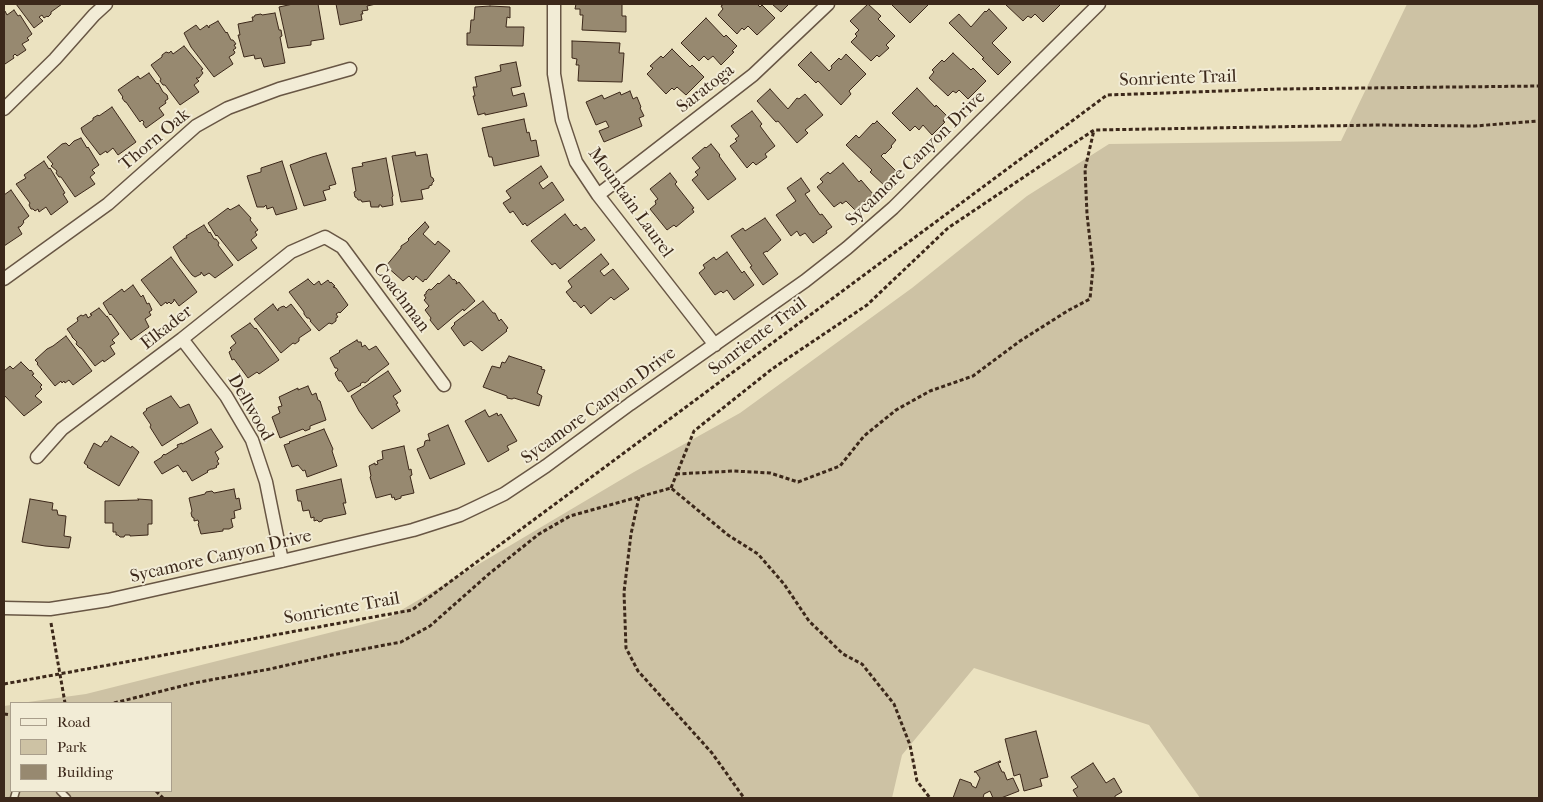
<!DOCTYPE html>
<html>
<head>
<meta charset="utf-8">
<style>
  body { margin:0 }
  #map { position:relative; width:1543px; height:802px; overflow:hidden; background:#ebe2c0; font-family:"IM FELL French Canon",serif }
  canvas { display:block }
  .frame { position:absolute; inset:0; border:5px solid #3c281a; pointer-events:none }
  .legend { position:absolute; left:10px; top:702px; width:162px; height:90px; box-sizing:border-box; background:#f2ecd6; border:1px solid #a99e8b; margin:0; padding:6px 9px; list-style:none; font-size:15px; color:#3c281a }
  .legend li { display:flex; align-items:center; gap:10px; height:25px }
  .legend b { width:25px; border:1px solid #a99e8b }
</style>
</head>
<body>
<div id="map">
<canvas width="1543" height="802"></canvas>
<div class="frame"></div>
<ul class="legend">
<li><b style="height:6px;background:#f2ecd6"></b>Road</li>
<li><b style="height:14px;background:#cdc2a4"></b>Park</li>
<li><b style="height:14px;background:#978970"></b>Building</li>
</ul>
</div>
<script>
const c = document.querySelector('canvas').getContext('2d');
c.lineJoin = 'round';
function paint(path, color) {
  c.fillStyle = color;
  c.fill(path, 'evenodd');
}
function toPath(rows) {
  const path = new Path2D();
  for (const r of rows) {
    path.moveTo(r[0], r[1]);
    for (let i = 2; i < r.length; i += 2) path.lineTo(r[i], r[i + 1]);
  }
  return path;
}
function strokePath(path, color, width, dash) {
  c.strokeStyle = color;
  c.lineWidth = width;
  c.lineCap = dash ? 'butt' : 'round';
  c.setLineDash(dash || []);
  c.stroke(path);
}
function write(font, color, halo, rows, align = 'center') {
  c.font = font + ' "IM FELL French Canon",serif';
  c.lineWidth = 4;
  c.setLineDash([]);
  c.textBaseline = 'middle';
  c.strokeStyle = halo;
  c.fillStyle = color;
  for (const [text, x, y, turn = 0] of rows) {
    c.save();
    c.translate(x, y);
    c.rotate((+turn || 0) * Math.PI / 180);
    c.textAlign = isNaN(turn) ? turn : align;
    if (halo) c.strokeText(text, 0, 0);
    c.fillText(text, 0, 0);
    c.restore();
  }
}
paint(toPath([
  [1407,4,1539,4,1539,798,1200,798,1149,725,974,668,902,755,892,798,4,798,4,706,11,705,11,791,171,791,171,703,21,703,86,694,388,618,634,472,740,413,912,288,1027,196,1109,144,1341,141]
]), '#cdc2a4');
const building = toPath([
  [16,4,62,4,51,12,51,14,48,17,47,16,44,18,42,15,39,17,43,21,34,28,16,4],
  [293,4,318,4,324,39,311,41,311,45,288,48,279,7,293,4],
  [336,4,376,4,367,6,368,10,362,11,363,14,361,14,362,20,340,25,336,4],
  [576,4,622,4,622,16,626,16,626,32,582,30,583,15,580,15,580,9,575,9,576,4],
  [724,4,757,4,760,7,762,5,775,18,757,35,748,26,744,30,742,28,737,34,718,15,723,9,721,6,724,4],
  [772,4,789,4,781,12,772,4],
  [868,4,881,16,878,19,895,36,886,45,889,48,879,57,877,55,871,61,851,42,857,36,855,34,859,30,850,21,868,4],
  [894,4,929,4,910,23,892,5,894,4],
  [1005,4,1061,4,1043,22,1035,14,1031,18,1028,16,1023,21,1005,4],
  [490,6,510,7,510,18,507,17,506,27,524,27,523,46,467,45,467,33,470,33,471,20,474,20,475,7,490,6],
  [989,9,1007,28,992,43,1011,62,998,75,982,59,984,58,949,23,959,14,971,27,985,11,986,12,989,9],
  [14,10,18,16,20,15,32,34,27,38,29,40,22,44,26,50,17,56,15,54,13,56,14,58,5,64,4,62,4,12,5,11,7,15,14,10],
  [275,13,279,30,281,30,282,36,280,37,285,63,264,67,261,58,255,59,254,55,244,57,238,35,240,35,238,24,253,21,252,17,254,17,255,15,261,14,262,15,275,13],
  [706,18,724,37,726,35,737,46,732,51,734,52,721,65,713,56,708,60,704,56,699,61,681,43,706,18],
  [218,21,226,33,227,32,231,40,233,40,236,44,234,45,236,48,233,50,235,52,234,54,229,57,233,64,214,77,191,47,184,33,196,25,200,30,207,25,209,28,209,26,218,21],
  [572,41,620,43,619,53,624,53,622,82,578,81,579,65,576,65,577,59,572,58,572,41],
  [184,46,203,69,201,70,203,73,199,78,196,78,199,81,194,85,199,92,180,105,165,85,163,85,160,81,161,79,151,65,162,57,162,55,166,52,169,53,171,51,173,54,184,46],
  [672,49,690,67,692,65,704,77,686,95,677,87,674,90,672,88,666,94,647,74,653,68,650,66,661,56,663,58,672,49],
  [811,52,829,71,832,68,831,66,839,58,841,60,846,54,866,74,849,91,851,94,841,105,818,81,816,83,798,65,811,52],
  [953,53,971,70,973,68,986,81,968,99,959,90,956,93,953,91,948,96,929,78,934,72,932,70,942,60,944,62,953,53],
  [516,62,521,86,511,88,513,96,524,93,527,106,485,115,485,113,478,115,473,96,475,96,473,87,477,87,475,77,501,71,500,65,516,62],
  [149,73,157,84,158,83,163,92,167,95,168,99,165,101,166,103,159,108,164,115,146,128,143,124,144,122,142,120,140,122,126,102,125,102,122,98,123,97,118,90,138,76,140,79,149,73],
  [917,88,935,107,936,105,947,116,943,121,945,122,932,135,923,125,919,130,915,126,910,131,892,113,917,88],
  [770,89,788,109,797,98,799,99,805,94,823,115,805,130,808,133,797,143,778,121,776,122,757,101,770,89],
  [630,91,633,99,637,97,641,107,640,108,644,116,639,118,642,126,604,142,599,131,609,127,606,121,596,125,586,102,602,95,604,99,620,92,621,95,630,91],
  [112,107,136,142,118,155,113,148,107,153,106,151,100,155,83,133,81,128,93,120,93,118,98,115,99,116,112,107],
  [752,111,762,124,760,126,775,146,765,154,767,157,756,165,753,162,747,168,730,146,737,141,735,139,739,136,731,126,752,111],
  [524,119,527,133,529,132,531,141,536,140,539,156,494,166,492,157,489,157,482,128,524,119],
  [877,121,896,140,891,146,892,147,885,154,884,153,881,156,899,174,886,187,870,172,872,170,846,145,856,135,859,138,873,123,874,124,877,121],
  [81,138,87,148,88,147,99,165,92,170,95,173,90,177,95,184,75,197,61,177,59,177,56,173,57,171,51,166,53,164,47,157,62,144,66,143,69,146,74,141,81,138],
  [711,144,720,155,719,156,736,179,708,200,692,180,698,175,695,172,700,168,692,158,705,147,706,148,711,144],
  [415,152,416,156,427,154,431,177,433,178,434,181,432,183,432,185,429,186,429,188,421,190,423,199,401,202,392,156,415,152],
  [326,153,336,184,329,186,330,189,323,191,326,200,304,206,290,165,312,157,326,153],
  [386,158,393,196,392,197,393,205,382,207,381,205,379,205,379,207,371,207,370,201,362,202,361,200,358,200,357,198,355,197,354,192,356,191,352,168,363,166,362,163,386,158],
  [44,161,49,169,50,168,65,193,63,194,68,202,51,215,46,207,39,212,38,209,35,211,33,209,31,209,29,205,30,203,16,184,26,178,24,175,44,161],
  [282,161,297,209,276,215,273,207,267,209,266,205,264,207,257,207,247,176,261,172,261,168,282,161],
  [843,163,859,182,861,180,873,194,855,210,846,201,842,204,841,202,834,207,817,187,823,182,820,179,828,172,830,174,843,163],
  [541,166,548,177,539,183,543,189,552,182,564,200,527,226,525,223,523,225,513,211,510,213,503,203,511,198,506,191,541,166],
  [670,173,677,182,675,184,694,208,692,209,694,212,676,227,674,225,667,230,650,209,656,204,655,201,658,199,650,189,670,173],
  [801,178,810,191,805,194,820,215,822,214,832,227,826,231,827,233,813,243,805,233,800,236,797,231,791,236,776,215,796,201,787,188,801,178],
  [11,190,29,216,23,221,24,222,22,225,20,227,18,227,22,234,4,246,4,195,11,190],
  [239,205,251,218,250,220,258,230,255,232,257,235,251,240,257,248,238,261,217,235,216,236,208,223,228,208,230,210,239,205],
  [565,214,574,226,576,224,581,230,585,227,595,240,560,269,555,263,552,265,531,241,565,214],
  [765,218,781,240,767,252,767,251,763,253,778,274,763,285,750,267,752,266,731,236,743,228,745,231,765,218],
  [425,222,429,227,423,234,435,245,438,241,450,251,426,280,425,279,423,282,416,276,413,280,409,276,403,281,386,266,401,248,401,246,407,242,409,240,408,239,425,222],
  [204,225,209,233,210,232,214,239,216,239,219,243,218,245,233,265,215,278,209,273,204,276,201,272,201,274,195,277,192,275,181,261,173,247,185,238,187,238,186,236,204,225],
  [727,252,742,273,744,271,754,285,734,300,727,290,723,293,721,291,715,295,699,273,705,268,703,265,714,257,716,260,727,252],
  [601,254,609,264,600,271,604,276,613,269,629,289,614,300,611,297,591,314,584,305,581,308,575,301,574,302,566,292,572,287,568,281,601,254],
  [171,257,197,292,179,306,174,299,174,301,171,304,169,302,167,304,166,302,161,306,141,280,171,257],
  [449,275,453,280,454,279,457,282,456,284,459,282,475,301,464,311,463,309,438,330,430,320,431,318,425,310,429,306,424,300,426,298,424,295,426,294,426,292,429,289,431,290,438,283,439,284,449,275],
  [308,279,314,285,319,281,321,285,328,280,330,283,331,282,335,286,333,287,336,288,348,305,340,313,339,312,336,314,338,317,336,318,336,321,332,324,329,323,319,331,310,321,311,321,309,318,307,318,304,314,304,312,289,292,308,279],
  [133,285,141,297,143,295,147,304,149,303,152,310,149,312,151,315,145,319,149,327,131,340,111,314,110,315,103,303,122,289,124,292,133,285],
  [483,301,493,313,495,313,499,321,501,319,508,328,506,330,507,331,482,351,471,341,464,346,451,328,455,324,454,323,483,301],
  [273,304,278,311,278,309,281,307,284,306,286,308,291,304,311,330,299,338,299,341,295,344,293,343,281,353,254,319,273,304],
  [99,308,107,317,107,316,119,334,112,340,115,343,110,346,115,354,104,362,103,360,95,366,81,348,80,348,76,344,77,342,72,337,72,336,67,329,78,321,77,318,81,315,83,316,86,314,88,318,92,315,90,314,99,308],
  [250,323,255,329,256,328,279,360,259,374,257,372,248,378,234,359,232,360,229,352,232,350,230,348,236,343,231,336,250,323],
  [66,336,92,371,73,385,69,380,65,383,64,381,62,383,61,381,55,386,37,364,38,363,35,360,47,349,53,346,66,336],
  [357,340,358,342,361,342,362,347,365,345,369,350,376,346,389,364,369,379,369,380,365,383,363,382,360,384,361,385,348,392,341,381,339,381,336,376,335,373,338,370,337,368,335,368,330,358,340,352,339,351,357,340],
  [509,356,542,367,541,369,545,370,537,393,542,396,539,406,514,398,512,399,507,398,507,396,483,387,492,366,500,368,502,362,505,363,509,356],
  [21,362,30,371,31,370,34,374,32,375,42,385,40,387,42,389,35,396,42,402,24,416,4,395,4,371,10,366,13,369,21,362],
  [388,371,401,391,393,396,398,403,396,404,400,411,372,429,359,411,351,396,388,371],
  [308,386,312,395,316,393,318,400,320,401,326,420,310,426,310,429,305,431,303,429,280,438,272,417,280,413,278,407,282,406,279,397,298,388,298,390,308,386],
  [171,396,180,408,189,404,198,423,162,446,150,427,151,425,143,413,147,410,146,409,171,396],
  [485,410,489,417,497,413,498,416,501,414,517,441,507,446,509,450,488,462,465,421,485,410],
  [448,425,465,464,430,479,417,449,424,446,425,441,428,440,430,441,428,434,448,425],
  [211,429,223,447,215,452,219,459,217,461,219,464,216,466,217,467,213,469,211,469,207,471,208,472,192,481,186,471,183,472,178,465,162,474,154,462,162,457,162,456,164,454,165,455,178,447,177,445,182,443,182,444,211,429],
  [324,429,333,449,332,451,337,466,307,477,305,470,303,471,298,465,292,467,284,445,290,443,289,442,324,429],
  [111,436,131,448,132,446,139,452,119,486,87,467,88,466,84,463,94,443,101,447,105,441,107,442,111,436],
  [404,446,409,470,411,469,412,475,410,476,414,493,401,496,401,498,395,500,394,497,392,498,391,494,376,498,370,477,371,476,369,466,375,463,375,465,378,464,377,461,383,459,382,451,404,446],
  [341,479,346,503,343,503,346,514,323,519,322,521,319,522,317,520,314,521,314,517,311,518,309,510,303,511,301,501,298,501,296,490,341,479],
  [234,489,236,499,239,498,241,509,234,511,235,518,231,519,233,527,229,529,223,529,223,531,201,534,198,524,199,523,198,520,194,521,194,518,192,517,191,513,192,511,189,498,205,494,206,492,212,491,214,493,234,489],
  [30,499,53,503,52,510,57,510,58,515,66,516,64,536,71,537,69,548,45,546,22,542,30,499],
  [138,499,152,500,152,524,148,524,148,535,130,536,130,535,125,535,124,537,120,537,118,535,116,535,116,532,113,532,113,523,105,523,105,501,139,500,138,499],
  [1036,731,1048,777,1040,779,1042,786,1024,791,1020,774,1014,776,1005,739,1036,731],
  [1000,761,1001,762,998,763,1002,772,1004,772,1007,780,1013,778,1019,791,1001,798,993,798,990,791,984,794,983,798,953,798,960,779,971,783,972,786,976,788,980,778,976,772,974,772,1000,761],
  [1093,763,1106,783,1114,778,1122,792,1115,796,1115,798,1078,798,1073,790,1078,787,1071,777,1093,763]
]);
paint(building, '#978970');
strokePath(building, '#3c281a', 1);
const service = toPath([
  [60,791,67,798],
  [14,798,16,791]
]);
const minor = toPath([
  [554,4,554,74,562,120,576,162,598,195,715,345],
  [4,109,55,59,94,15,106,4],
  [598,195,753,75,828,4],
  [4,279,108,204,196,126,228,108,279,89,350,69],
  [182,339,226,396,252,440,266,482,282,561],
  [37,457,62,429,182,339,291,252,325,237,342,247,444,385],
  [4,608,50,609,108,600,282,561,413,530,460,515,504,494,546,466,630,404,805,281,847,248,893,208,1099,4]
]);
strokePath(service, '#685644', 9);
strokePath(minor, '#685644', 15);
strokePath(toPath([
  [676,474,734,471,770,473,798,482,840,466,864,436,896,410,930,391,973,376,1020,341,1069,310,1090,299,1093,268,1087,214,1085,169,1094,130],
  [671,488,694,431,772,369,867,305,948,228,1094,130,1379,125,1475,126,1539,121],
  [639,497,631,534,624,592,626,648,638,671,712,753,744,798],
  [51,623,65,703],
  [4,684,412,610,1107,95,1279,89,1539,86],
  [114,703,194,683,270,669,332,655,401,642,430,626,490,573,539,534,570,516,671,488,728,535,758,554,784,584,809,621,843,654,862,664,894,704,910,745,917,781,930,798],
  [4,714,11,715],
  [156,791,163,798]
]), '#3c281a', 3, [4, 2.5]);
strokePath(service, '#f2ecd6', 6);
strokePath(minor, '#f2ecd6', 12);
write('18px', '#3c281a', '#f2ecd6', [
  ["Sonriente Trail",1178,79,-2],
  ["Saratoga",706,89,-38],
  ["Thorn Oak",155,140,-40],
  ["Sycamore Canyon Drive",916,159,-44],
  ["Mountain Laurel",630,203,54],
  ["Coachman",401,298,53],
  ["Elkader",167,328,-38],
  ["Sonriente Trail",758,337,-37],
  ["Sycamore Canyon Drive",599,406,-36],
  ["Dellwood",250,408,60],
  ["Sycamore Canyon Drive",221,557,-13],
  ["Sonriente Trail",342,609,-10]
]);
</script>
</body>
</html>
